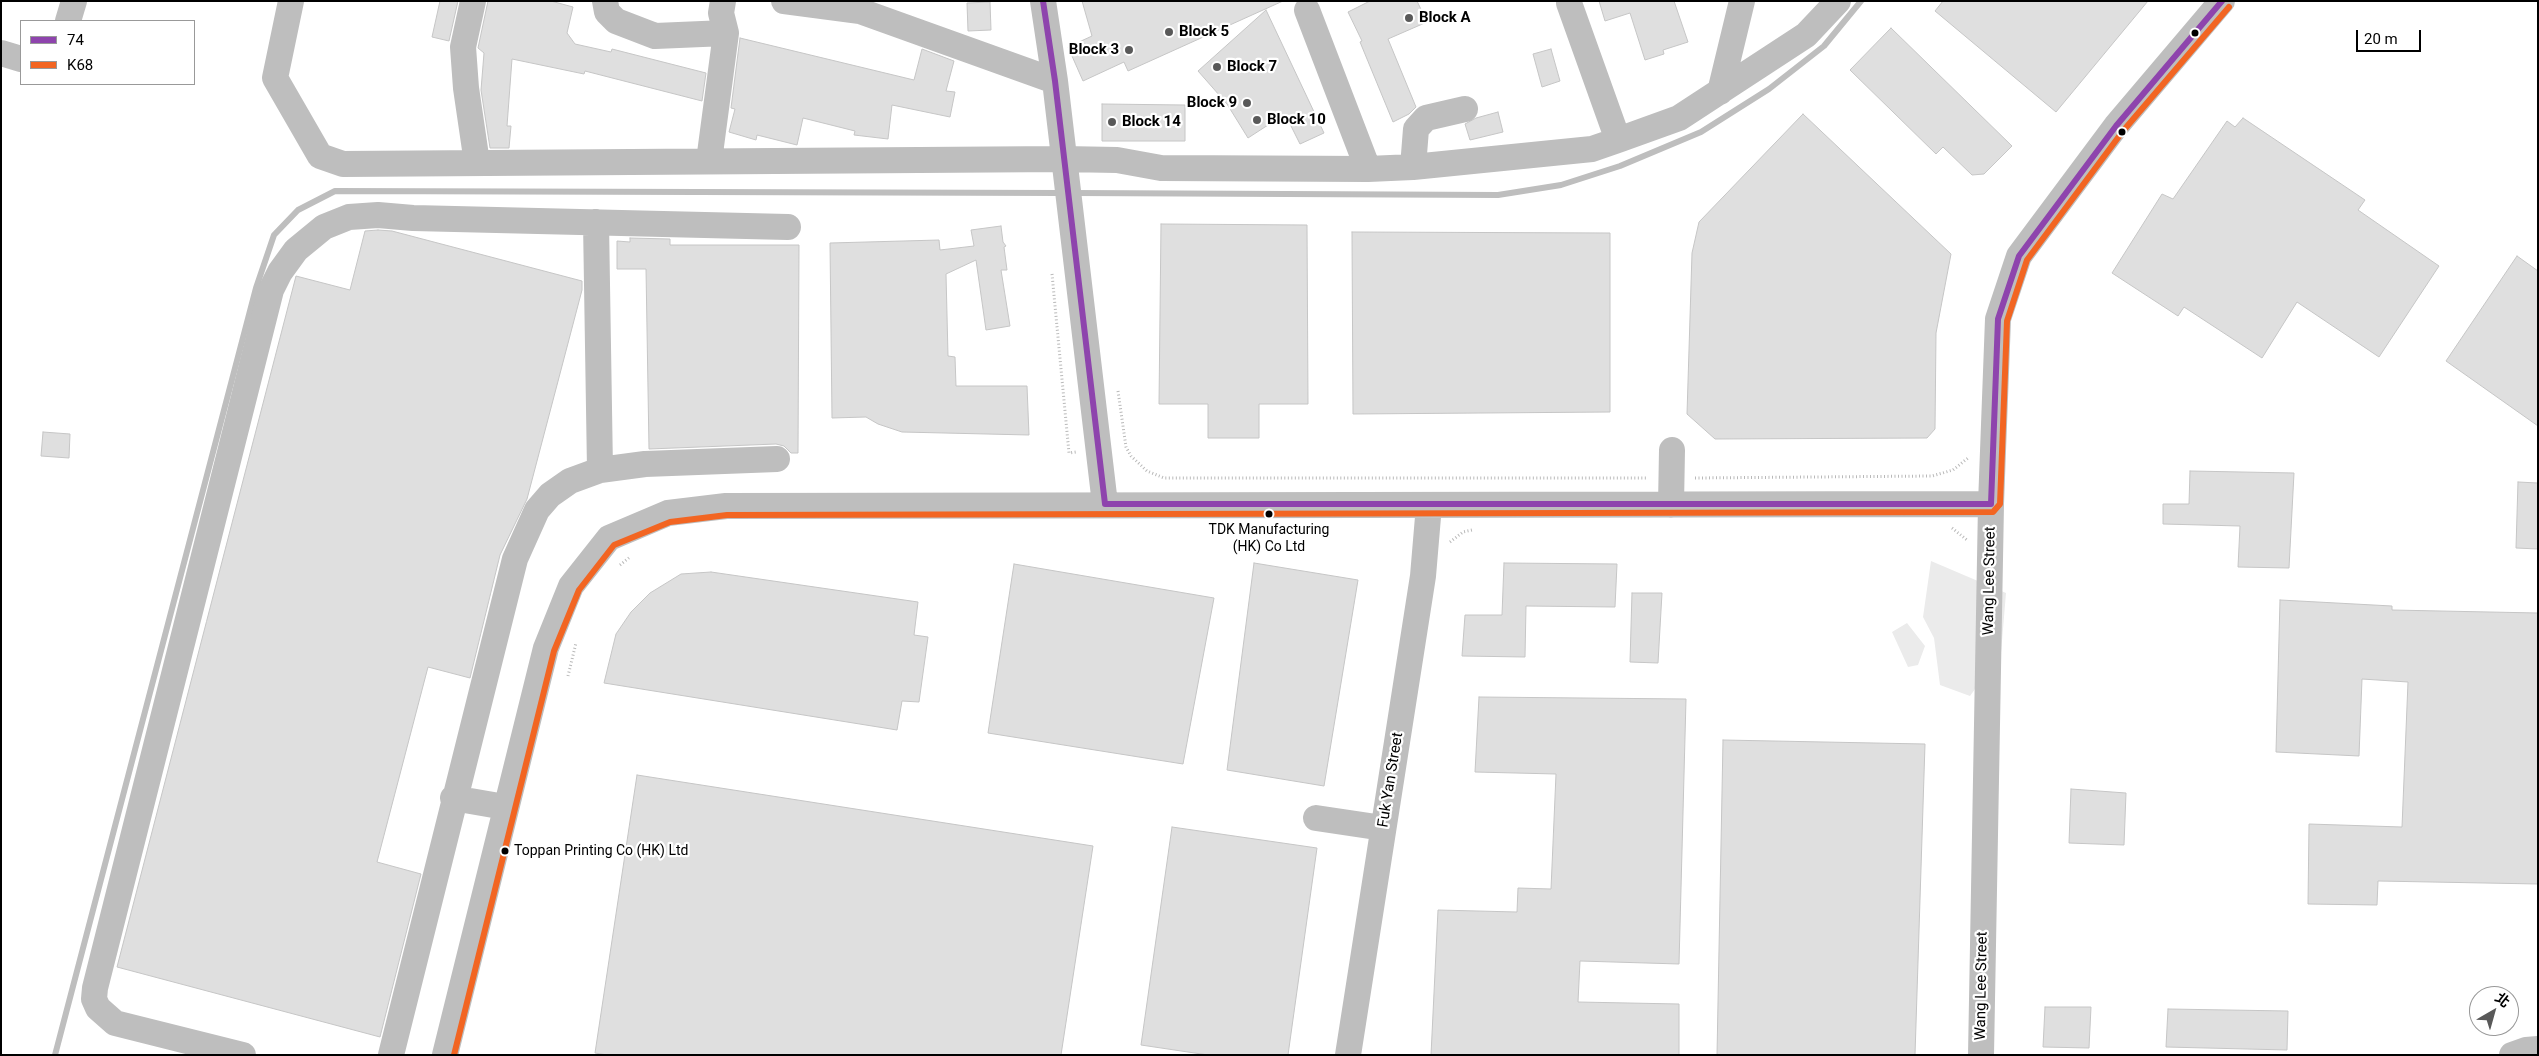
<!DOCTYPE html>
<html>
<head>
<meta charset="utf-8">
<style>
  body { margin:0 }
  #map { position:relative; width:2539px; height:1056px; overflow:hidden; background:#fff; font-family:Roboto,"Noto Sans TC",sans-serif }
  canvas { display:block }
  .frame { position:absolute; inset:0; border:2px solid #000; pointer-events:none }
  .legend { position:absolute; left:20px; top:20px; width:175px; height:65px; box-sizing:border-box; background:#fff; border:1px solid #999; margin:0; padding:6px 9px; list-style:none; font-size:15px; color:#000 }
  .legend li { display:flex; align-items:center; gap:10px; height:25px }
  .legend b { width:25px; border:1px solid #999 }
  .north { position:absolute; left:2469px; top:986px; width:50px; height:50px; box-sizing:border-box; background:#fff; border:1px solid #999; border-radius:50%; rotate:38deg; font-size:14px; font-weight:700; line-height:20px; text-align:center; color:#000 }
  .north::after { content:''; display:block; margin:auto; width:18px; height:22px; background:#595959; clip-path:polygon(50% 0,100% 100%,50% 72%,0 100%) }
  .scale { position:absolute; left:2356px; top:30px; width:65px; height:22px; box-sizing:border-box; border:2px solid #000; border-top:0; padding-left:6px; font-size:15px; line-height:18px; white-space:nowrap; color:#000; -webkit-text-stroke:4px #fff; paint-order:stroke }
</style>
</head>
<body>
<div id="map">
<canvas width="2539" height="1056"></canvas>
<div class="frame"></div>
<ul class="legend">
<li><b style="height:6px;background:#8e44ad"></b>74</li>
<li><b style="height:6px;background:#f26522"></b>K68</li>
</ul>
<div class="north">北</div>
<div class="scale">20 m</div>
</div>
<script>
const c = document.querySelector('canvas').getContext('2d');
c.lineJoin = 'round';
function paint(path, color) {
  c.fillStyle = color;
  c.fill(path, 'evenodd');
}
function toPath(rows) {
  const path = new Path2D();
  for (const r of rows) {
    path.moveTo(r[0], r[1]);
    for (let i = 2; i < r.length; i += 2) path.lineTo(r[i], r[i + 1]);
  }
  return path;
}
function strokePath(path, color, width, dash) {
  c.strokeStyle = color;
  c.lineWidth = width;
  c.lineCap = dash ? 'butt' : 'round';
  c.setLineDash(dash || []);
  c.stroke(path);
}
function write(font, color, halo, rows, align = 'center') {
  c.font = font + ' Roboto,sans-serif';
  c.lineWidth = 4.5;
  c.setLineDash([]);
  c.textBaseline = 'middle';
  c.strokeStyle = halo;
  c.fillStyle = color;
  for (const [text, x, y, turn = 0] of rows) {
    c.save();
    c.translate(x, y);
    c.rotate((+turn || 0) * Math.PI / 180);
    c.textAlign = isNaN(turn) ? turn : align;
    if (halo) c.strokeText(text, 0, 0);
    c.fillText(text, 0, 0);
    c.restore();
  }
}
paint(toPath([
  [1931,561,2006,593,2001,653,1970,696,1940,685,1934,638,1923,617],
  [1907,623,1925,646,1918,665,1908,667,1892,632]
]), '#ebebeb');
strokePath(toPath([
  [1074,193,1498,195,1561,185,1620,166,1701,132,1769,89,1824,46,1861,1],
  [55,1055,256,288,274,235,298,210,335,191,1061,193]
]), '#bebebe', 6);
const building = toPath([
  [440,1,458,1,449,41,432,37,440,1],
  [488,1,551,1,573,7,567,33,575,44,611,52,612,49,706,73,702,101,585,71,584,74,512,59,507,126,511,126,509,148,490,148,481,90,484,53,478,48,488,1],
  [1082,1,1283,1,1128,71,1124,62,1083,81,1068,47,1092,36,1082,1],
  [1370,1,1417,1,1427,22,1388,39,1416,107,1409,114,1393,122,1360,42,1362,41,1348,12,1370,1],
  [1599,1,1674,1,1688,42,1663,50,1664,54,1645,60,1630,13,1605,21,1599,1],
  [1943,1,2148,1,2056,112,1935,11,1943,1],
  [990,2,991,30,968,31,967,3,990,2],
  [1266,10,1324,133,1300,144,1285,114,1248,138,1227,104,1198,71,1266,10],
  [1891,28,2012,146,1984,174,1972,175,1943,147,1936,154,1850,70,1891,28],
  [740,38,914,80,922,49,954,61,946,91,955,92,950,117,892,105,888,139,854,135,855,131,803,118,797,145,757,135,756,140,729,132,735,109,731,108,740,38],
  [1551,49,1560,81,1542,87,1533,54,1551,49],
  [1102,104,1185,105,1185,141,1102,141,1102,104],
  [1498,112,1503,132,1470,140,1465,124,1476,118,1498,112],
  [1803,114,1951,254,1936,333,1935,429,1927,438,1715,439,1687,414,1692,253,1699,222,1803,114],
  [2243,118,2365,200,2358,210,2439,266,2379,357,2297,302,2262,358,2184,307,2178,316,2112,273,2162,194,2173,199,2227,121,2235,127,2243,118],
  [1161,224,1307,225,1308,404,1259,404,1259,438,1208,438,1208,404,1159,404,1161,224],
  [1001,226,1003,242,1006,246,1004,247,1007,270,1001,270,1010,326,986,330,976,260,946,274,948,356,955,357,956,386,1027,386,1029,435,902,432,878,424,866,417,832,418,830,243,939,240,940,250,974,246,971,230,1001,226],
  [378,230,392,231,582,281,582,290,527,499,500,555,470,678,428,667,377,862,421,874,380,1037,117,967,296,276,350,290,365,231,378,230],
  [1352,232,1610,233,1610,412,1353,414,1352,232],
  [630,238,670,239,670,245,799,245,798,453,791,453,784,446,776,444,649,449,646,269,617,269,617,241,630,242,630,238],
  [2517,256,2538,271,2538,426,2446,361,2517,256],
  [43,432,70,434,69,458,41,456,43,432],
  [2190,471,2294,473,2289,568,2238,567,2240,526,2163,524,2163,504,2189,504,2190,471],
  [2518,482,2538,483,2538,549,2516,548,2518,482],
  [1254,563,1358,580,1324,786,1227,770,1254,563],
  [1504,563,1617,564,1615,607,1526,606,1525,657,1462,656,1465,615,1502,615,1504,563],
  [1014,564,1214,598,1183,764,988,733,1014,564],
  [711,572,918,602,914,635,928,637,919,702,902,701,897,730,604,683,616,634,631,612,650,593,681,574,711,572],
  [1632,593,1662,593,1658,663,1630,662,1632,593],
  [2280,600,2392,606,2392,610,2538,613,2538,884,2378,881,2377,905,2308,904,2309,824,2402,827,2408,682,2362,679,2359,756,2276,752,2280,600],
  [1479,697,1686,699,1679,964,1580,961,1578,1002,1679,1004,1679,1055,1431,1055,1438,910,1517,912,1518,888,1551,889,1556,774,1475,772,1479,697],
  [1723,740,1925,744,1915,1055,1717,1055,1723,740],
  [637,775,1093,846,1061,1055,607,1055,595,1053,637,775],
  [2071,789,2126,793,2124,845,2069,843,2071,789],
  [1172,827,1317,848,1288,1055,1208,1055,1141,1045,1172,827],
  [2045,1007,2091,1007,2089,1048,2043,1047,2045,1007],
  [2168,1009,2288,1011,2287,1050,2166,1047,2168,1009]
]);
paint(building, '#dfdfdf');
strokePath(building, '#c6c6c6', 1);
strokePath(toPath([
  [1052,274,1069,453,1076,452],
  [1118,391,1126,447,1131,456,1147,471,1164,478,1648,478],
  [1695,478,1932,476,1953,470,1968,458],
  [1952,528,1967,540],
  [1450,542,1463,532,1472,530],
  [620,565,630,557],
  [568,676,576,643]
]), '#b9b9b9', 3, [1, 2.5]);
strokePath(toPath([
  [291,1,275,78,320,156,343,164,1063,159,1117,160,1161,168,1368,169,1413,167,1592,149,1618,140,1679,118,1806,35,1838,1],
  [473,1,463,47,466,88,477,163],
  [605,1,607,12,616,21,655,36,726,33],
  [784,1,860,11,1055,81],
  [1043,1,1055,81,1105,504],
  [1569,3,1618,140],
  [1307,10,1368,169],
  [68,21,74,1],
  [1,53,21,59],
  [1720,92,1742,1],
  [709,161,726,33,721,13,723,1],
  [1413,167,1416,129,1426,118,1465,109],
  [596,222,600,470],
  [1671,505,1672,450],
  [453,798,505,807],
  [1316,818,1383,828],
  [243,1055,115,1023,98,1008,94,999,95,988,271,290,280,272,296,250,324,227,349,217,378,215,413,218,788,227],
  [391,1055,515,559,537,510,550,495,570,481,600,470,645,464,777,459],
  [445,1055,546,648,571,586,609,538,668,513,726,506,1991,504],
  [1348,1055,1423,576,1429,505],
  [1981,1055,1991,504,1998,319,2019,256,2116,126,2222,1],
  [2512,1055,2526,1050,2538,1049]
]), '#bebebe', 26);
strokePath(toPath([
  [1043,1,1055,81,1105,504],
  [1105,504,1991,504],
  [1991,504,1998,319,2019,256,2116,126,2222,1]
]), '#8e44ad', 6);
strokePath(toPath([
  [454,1055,554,651,579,590,614,545,670,522,727,515,1993,512,2000,504,2007,321,2027,260,2123,131,2229,7]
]), '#f26522', 6);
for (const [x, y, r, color] of [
  [1409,18,5,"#595959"],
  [1169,32,5,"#595959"],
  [2195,33,4.5,"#000"],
  [1129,50,5,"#595959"],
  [1217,67,5,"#595959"],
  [1247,103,5,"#595959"],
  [1257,120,5,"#595959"],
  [1112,122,5,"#595959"],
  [2122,132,4.5,"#000"],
  [1269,514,4.5,"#000"],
  [505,851,4.5,"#000"]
]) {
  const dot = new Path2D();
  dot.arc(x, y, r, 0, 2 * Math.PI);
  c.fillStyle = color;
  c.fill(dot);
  strokePath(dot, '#fff', 2);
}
write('14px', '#000', '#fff', [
  ["TDK Manufacturing",1269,530],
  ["(HK) Co Ltd",1269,547],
  ["Toppan Printing Co (HK) Ltd",514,851,"left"]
]);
write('bold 15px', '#000', '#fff', [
  ["Block A",1419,18],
  ["Block 5",1179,32],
  ["Block 3",1119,50,"right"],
  ["Block 7",1227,67],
  ["Block 9",1237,103,"right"],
  ["Block 10",1267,120],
  ["Block 14",1122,122]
], 'left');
write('15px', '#000', '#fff', [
  ["Wang Lee Street",1990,581,-89],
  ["Fuk Yan Street",1391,780,-81],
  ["Wang Lee Street",1982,986,-89]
]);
</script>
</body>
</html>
